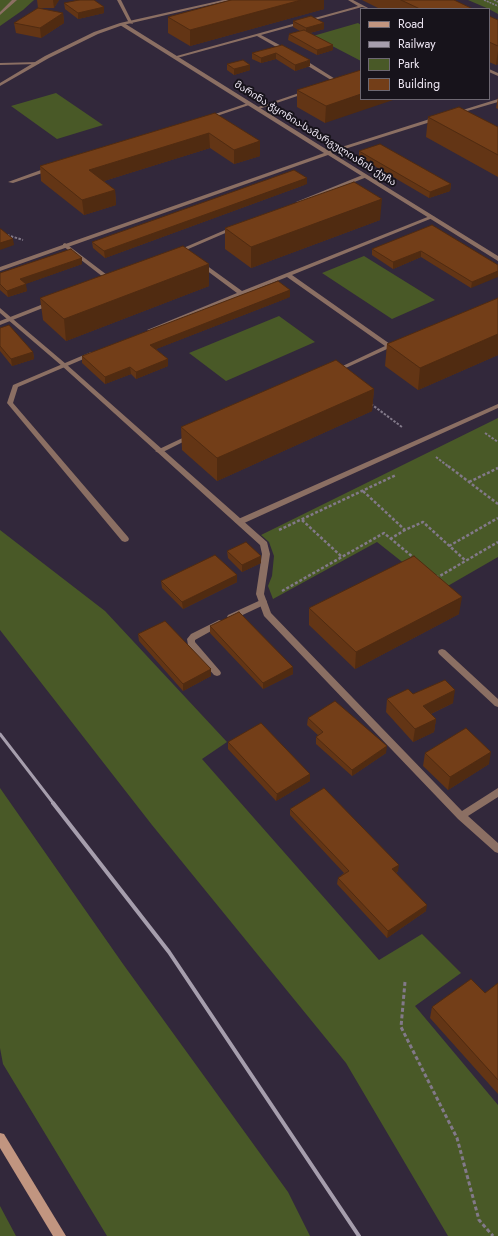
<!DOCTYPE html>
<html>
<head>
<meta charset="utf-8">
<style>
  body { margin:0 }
  #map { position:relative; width:498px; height:1236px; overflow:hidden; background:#32283b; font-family:Jost,sans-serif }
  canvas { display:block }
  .legend { position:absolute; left:360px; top:8px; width:130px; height:92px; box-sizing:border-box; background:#17131b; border:1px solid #6d6872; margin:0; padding:5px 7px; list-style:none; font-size:12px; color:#efe8f5 }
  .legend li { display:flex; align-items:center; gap:8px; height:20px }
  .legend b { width:20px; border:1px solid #6d6872 }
</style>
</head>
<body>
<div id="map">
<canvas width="498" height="1236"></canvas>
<ul class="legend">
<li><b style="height:5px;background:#c19580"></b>Road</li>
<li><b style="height:5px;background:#a69ead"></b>Railway</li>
<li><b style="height:11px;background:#495927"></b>Park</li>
<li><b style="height:11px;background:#733e18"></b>Building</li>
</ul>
</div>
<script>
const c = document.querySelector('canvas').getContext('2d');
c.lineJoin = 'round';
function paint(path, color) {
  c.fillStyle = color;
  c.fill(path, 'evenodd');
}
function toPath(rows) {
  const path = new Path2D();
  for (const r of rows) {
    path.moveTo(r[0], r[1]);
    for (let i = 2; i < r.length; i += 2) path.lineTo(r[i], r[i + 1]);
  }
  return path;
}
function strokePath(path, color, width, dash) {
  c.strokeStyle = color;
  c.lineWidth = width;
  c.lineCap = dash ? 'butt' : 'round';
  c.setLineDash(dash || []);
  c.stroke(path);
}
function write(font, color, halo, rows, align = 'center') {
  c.font = font + ' Jost,"Noto Sans Georgian",sans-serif';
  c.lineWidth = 4;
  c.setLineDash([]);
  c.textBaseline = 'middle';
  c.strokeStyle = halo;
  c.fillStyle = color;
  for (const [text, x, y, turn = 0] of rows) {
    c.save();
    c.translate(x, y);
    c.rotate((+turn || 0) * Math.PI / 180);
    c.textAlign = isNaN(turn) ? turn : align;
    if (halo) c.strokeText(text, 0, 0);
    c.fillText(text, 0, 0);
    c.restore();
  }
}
paint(toPath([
  [0,0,34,0,23,10,0,26],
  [468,0,498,0,498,14,489,9],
  [358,23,361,25,361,61,313,36],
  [56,93,103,125,57,139,11,106],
  [364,256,435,300,392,319,322,273],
  [279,316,315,342,226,381,189,353],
  [498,418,498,557,439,591,377,542,273,599,268,586,272,576,274,556,269,542,261,535],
  [0,530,105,611,227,742,202,759,379,960,422,934,461,973,415,1006,498,1105,498,1236,448,1236,346,1063,152,825,0,630],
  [0,788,123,964,288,1192,310,1236,107,1236,3,1064,0,1048],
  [0,1206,16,1236,0,1236]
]), '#495927');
strokePath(toPath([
  [484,0,498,6],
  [494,0,498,2]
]), '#827989', 1.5, [2, 1]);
strokePath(toPath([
  [7,235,23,240],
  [371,404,402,427],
  [485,433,498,442],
  [436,457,449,467]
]), '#827989', 2, [2.5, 1.5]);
strokePath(toPath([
  [448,466,498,504],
  [469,482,498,468],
  [363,491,405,530,423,522,466,561],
  [302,520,342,557],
  [279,530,396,475],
  [390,539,405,530],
  [449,546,498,518],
  [436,576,438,577,498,542],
  [282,591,384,533,414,558]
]), '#827989', 2.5, [3, 2]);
strokePath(toPath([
  [405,982,401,1027,457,1138,479,1220,493,1236]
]), '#827989', 3, [4, 2.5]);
paint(toPath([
  [12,0,17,0,0,15,0,12,12,0],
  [117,0,121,0,133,24,129,23,117,0],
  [348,0,353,0,370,9,362,7,261,35,289,50,289,52,285,52,257,36,177,58,173,57,358,6,348,0],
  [298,58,302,58,340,82,336,83,298,60,298,58],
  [489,69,498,73,498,76,489,72,489,69],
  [305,91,309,92,259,109,255,108,305,91],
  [248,103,252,104,211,118,206,117,248,103],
  [49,167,52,169,51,170,13,183,8,182,49,167],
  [365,174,368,176,367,177,301,203,296,202,365,174],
  [430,216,435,217,292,275,390,344,395,342,398,344,337,372,335,373,332,371,385,346,287,277,152,331,150,332,147,330,237,293,202,267,202,265,206,265,242,291,430,216],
  [232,227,237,228,179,253,174,252,232,227],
  [65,243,111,278,111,280,107,280,63,246,63,244,65,243],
  [51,301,54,303,53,304,0,325,0,321,51,301],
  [91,352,93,353,93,355,18,387,13,403,128,537,129,539,128,541,125,542,122,541,7,403,13,385,91,352],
  [498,404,498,408,242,524,239,524,235,522,236,520,498,404],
  [191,434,194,436,193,437,161,453,159,453,155,451,191,434],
  [263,599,266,600,267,602,266,604,234,619,228,619,227,617,228,615,263,599],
  [219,620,222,621,223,623,222,625,195,640,195,642,220,671,221,673,220,675,217,676,214,675,188,645,187,639,191,634,219,620],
  [442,649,445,650,498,699,498,707,495,706,439,654,438,652,439,650,442,649]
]), '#8b6f63');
paint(toPath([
  [120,23,124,23,329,151,436,117,440,117,440,119,332,153,498,256,498,261,328,155,0,271,0,267,324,153,120,25,120,23],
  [39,62,39,64,37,64,0,65,0,63,39,62],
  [498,99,498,102,457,114,453,113,498,99],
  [0,308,66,364,267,542,270,554,264,594,271,613,462,811,498,788,498,797,468,816,498,843,498,853,495,852,458,819,264,616,256,594,262,554,260,545,62,366,0,313,0,308]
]), '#8b6f63');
paint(toPath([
  [223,0,231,0,123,25,98,34,49,58,0,86,0,83,45,56,94,32,120,23,223,0]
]), '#8b6f63');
paint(toPath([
  [0,1133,4,1134,66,1236,53,1236,0,1148,0,1133]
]), '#c19580');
strokePath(toPath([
  [0,734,54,804]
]), '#a69ead', 3);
strokePath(toPath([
  [53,803,169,952,359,1236]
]), '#a69ead', 4);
paint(toPath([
  [37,0,59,0,54,8,38,8],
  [231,0,324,0,324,9,190,46,168,33,168,17],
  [362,0,454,0,473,9,380,9],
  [64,3,104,7,104,13,78,19,65,9],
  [63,13,64,23,41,38,16,33,14,23],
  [489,16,498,20,498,64,496,65,489,62],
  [293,21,324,23,324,29,310,33,333,50,317,55,288,40,289,34,300,31,293,27],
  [282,45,310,66,295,71,276,59,261,63,252,59,252,53],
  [227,64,250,70,234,75,227,70],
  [361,70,325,123,297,107,297,90],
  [498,97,498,109,496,108],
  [215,113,260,156,234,164,210,148,104,181,115,190,116,205,84,215,41,181,40,166],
  [428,117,498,127,498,177,426,137],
  [359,151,451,184,450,191,429,198,359,157],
  [307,184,105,258,93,248,92,242],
  [380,220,251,268,225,249,225,228],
  [432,225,498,265,471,288,421,257,393,269,372,255,372,249],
  [82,258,82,264,25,284,27,291,8,297,0,290,0,273],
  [209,264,209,286,66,341,43,320,40,298],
  [290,297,156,349,168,359,168,366,136,379,131,374,105,384,82,363,82,356],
  [498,298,498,355,418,390,385,366,387,344],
  [0,328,33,352,34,359,12,366,0,351],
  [374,389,372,411,217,481,182,450,181,427],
  [227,551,261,556,261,563,242,572,228,558],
  [161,581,237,582,183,609,162,588],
  [309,608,459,614,355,669,309,625],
  [210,626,293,674,263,689,210,633],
  [138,634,211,676,183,691,139,641],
  [413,694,453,703,431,714,436,719,434,732,413,742,386,712,387,699],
  [308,718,386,753,352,776,316,744,316,737,319,736,307,725],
  [228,742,310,781,276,801,228,749],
  [425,753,489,764,448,790,423,766],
  [290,809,398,871,396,873,426,911,387,938,337,884,338,878,344,873,290,815],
  [498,983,498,1094,430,1018,432,1007,485,993]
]), '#633515');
paint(toPath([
  [53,0,59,0,54,8],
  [301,0,324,0,324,9,190,46,190,30],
  [104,7,104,13,78,19,78,13],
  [63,13,64,23,41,38,40,28],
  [324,23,324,29,306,34,306,28],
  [333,45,333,50,317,55,317,50],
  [498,50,498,64,496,65],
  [276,53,276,59,261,63,261,58],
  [310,60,310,66,295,71,295,65],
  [250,65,250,70,234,75,234,69],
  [361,94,361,99,396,99,325,123,326,106],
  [209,133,210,148,91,185,89,170],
  [260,141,260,156,234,164,234,150],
  [307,178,307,184,105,258,104,251],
  [451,184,450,191,429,198,430,192],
  [115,190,116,205,84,215,82,200],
  [382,199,380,220,251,268,251,247],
  [13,239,14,245,0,250,0,243],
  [421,251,421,257,393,269,393,262],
  [82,258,82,264,20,286,20,279],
  [209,264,209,286,66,341,64,319],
  [498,271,498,277,471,288,472,282],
  [26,284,27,291,8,297,7,291],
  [290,290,290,297,151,351,150,345],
  [498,334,498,355,418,390,420,368],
  [33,352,34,359,12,366,11,359],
  [168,359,168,366,136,379,136,372],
  [130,367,131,374,105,384,105,377],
  [374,389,372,411,217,481,217,458],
  [261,556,261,563,242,572,242,565],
  [237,575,237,582,183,609,182,602],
  [462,597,459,614,355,669,356,652],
  [293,667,293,674,263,689,263,683],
  [211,669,211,676,183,691,183,684],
  [455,690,453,703,422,718,423,706],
  [436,719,434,732,413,742,415,729],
  [387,746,386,753,352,776,352,770],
  [491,752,489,764,448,790,450,777],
  [310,774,310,781,276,801,277,794],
  [399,865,398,871,391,876,392,869],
  [427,905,426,911,387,938,388,931]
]), '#502b11');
const building = toPath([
  [79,0,94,0,104,7,78,13,64,3,79,0],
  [231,0,301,0,190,30,168,17,231,0],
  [401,0,454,0,473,9,420,9,401,0],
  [38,8,63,13,40,28,14,23,38,8],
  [311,16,324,23,306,28,293,21,311,16],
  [489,16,498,20,498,46,489,42,489,16],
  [304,30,333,45,317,50,289,34,304,30],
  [282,45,310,60,295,65,276,53,261,58,252,53,282,45],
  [243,60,250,65,234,69,227,64,243,60],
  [361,70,361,94,326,106,297,90,361,70],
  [459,107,498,127,498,155,428,117,459,107],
  [215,113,260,141,234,150,209,133,89,170,115,190,82,200,40,166,215,113],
  [380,144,451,184,430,192,359,151,380,144],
  [294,170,307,178,104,251,92,242,294,170],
  [354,182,382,199,251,247,225,228,354,182],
  [432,225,498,265,498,271,472,282,421,251,393,262,372,249,432,225],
  [0,229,1,229,13,239,0,243,0,229],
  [183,246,209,264,64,319,40,298,183,246],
  [71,249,82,258,20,279,26,284,7,291,0,284,0,273,71,249],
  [278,281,290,290,150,345,168,359,136,372,130,367,105,377,82,356,278,281],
  [498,298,498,334,420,368,387,344,498,298],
  [9,325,33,352,11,359,0,346,0,328,9,325],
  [336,360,374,389,217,458,181,427,336,360],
  [246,542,261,556,242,565,227,551,246,542],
  [215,555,237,575,182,602,161,581,215,555],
  [414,556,462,597,356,652,309,608,414,556],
  [239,612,293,667,263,683,210,626,239,612],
  [165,621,211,669,183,684,138,634,165,621],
  [445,680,455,690,423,706,436,719,415,729,387,699,408,689,413,694,445,680],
  [335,701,387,746,352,770,316,737,323,732,308,718,335,701],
  [261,723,310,774,277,794,228,742,261,723],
  [466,728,491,752,450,777,425,753,466,728],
  [324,788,399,865,392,869,427,905,388,931,338,878,349,871,290,809,324,788],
  [471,979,485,993,498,983,498,1080,432,1007,471,979]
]);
paint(building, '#733e18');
strokePath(building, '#502b11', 1);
write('10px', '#efe8f5', '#17131b', [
  ["მარინა ჭყონია-სამარგულიანის ქუჩა",315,134,32]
]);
</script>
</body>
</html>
